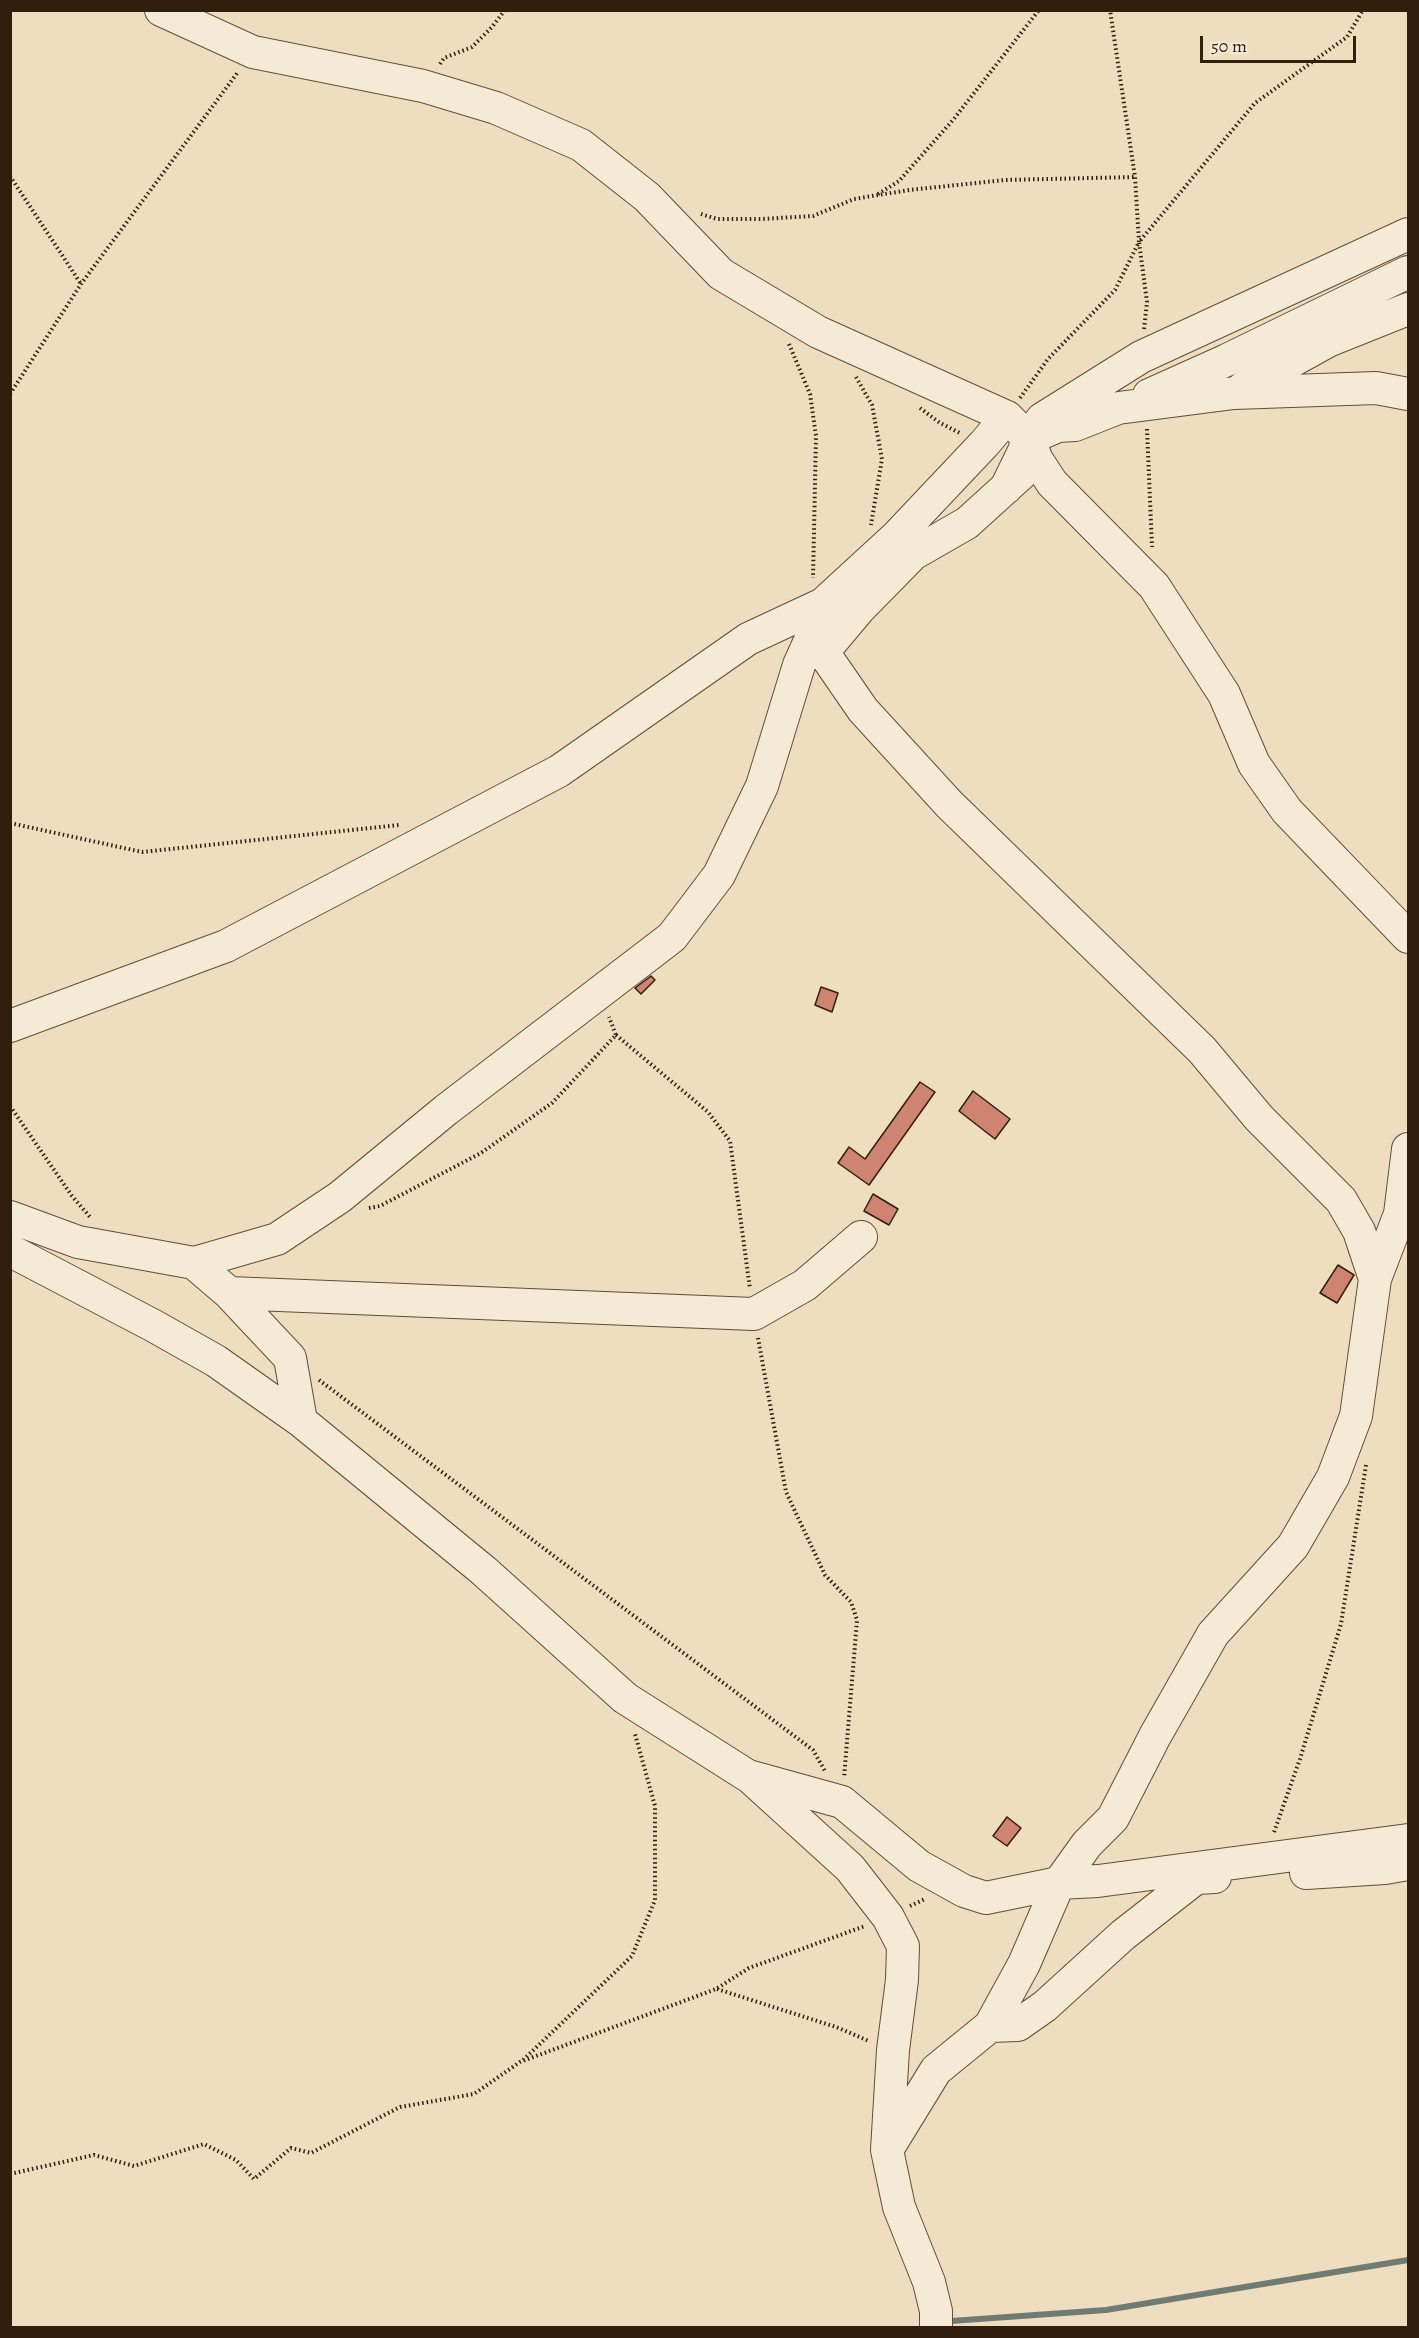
<!DOCTYPE html>
<html>
<head>
<meta charset="utf-8">
<style>
  body { margin:0 }
  #map { position:relative; width:1419px; height:2338px; overflow:hidden; background:#eedebf; font-family:Alegreya,serif }
  canvas { display:block }
  .frame { position:absolute; inset:0; border:12px solid #321e0d; pointer-events:none }
  .scale { position:absolute; left:1200px; top:36px; width:156px; height:27px; box-sizing:border-box; border:3px solid #321e0d; border-top:0; padding-left:8px; font-size:18px; line-height:21px; white-space:nowrap; color:#321e0d; -webkit-text-stroke:4px #f4ead5; paint-order:stroke }
</style>
</head>
<body>
<div id="map">
<canvas width="1419" height="2338"></canvas>
<div class="frame"></div>
<div class="scale">50 m</div>
</div>
<script>
const c = document.querySelector('canvas').getContext('2d');
c.lineJoin = 'round';
function toPath(rows) {
  const path = new Path2D();
  for (const r of rows) {
    path.moveTo(r[0], r[1]);
    for (let i = 2; i < r.length; i += 2) path.lineTo(r[i], r[i + 1]);
  }
  return path;
}
function strokePath(path, color, width, dash) {
  c.strokeStyle = color;
  c.lineWidth = width;
  c.lineCap = dash ? 'butt' : 'round';
  c.setLineDash(dash || []);
  c.stroke(path);
}
function paint(path, color) {
  c.fillStyle = color;
  c.fill(path, 'evenodd');
}
strokePath(toPath([
  [951,2321,1106,2310,1408,2260]
]), '#707c73', 6);
const building = toPath([
  [651,976,655,980,641,994,635,988,651,976],
  [821,987,838,993,832,1012,815,1005,821,987],
  [920,1082,935,1092,869,1185,838,1163,849,1147,865,1159,920,1082],
  [973,1091,1010,1119,995,1139,959,1111,973,1091],
  [873,1194,898,1209,889,1225,864,1211,873,1194],
  [1338,1265,1354,1275,1337,1303,1320,1293,1338,1265],
  [1007,1817,1021,1828,1007,1846,993,1836,1007,1817]
]);
paint(building, '#cf8371');
strokePath(building, '#321e0d', 1.5);
const minor = toPath([
  [161,10,253,52,423,86,496,108,581,145,647,197,721,274,818,332,1007,417,1028,438,1037,460,1052,483,1154,586,1224,694,1254,764,1287,811,1408,937],
  [1243,388,1328,341,1408,309],
  [1149,395,1227,360,1408,272],
  [1032,437,1058,426,1075,425,1118,408,1234,393,1376,388,1408,394],
  [1006,488,1024,451,1028,438,1042,419,1141,357,1408,234],
  [812,636,863,710,949,804,1202,1050,1259,1118,1341,1200,1359,1231,1375,1279],
  [823,652,860,608,913,554,967,523,1021,474],
  [10,1026,226,946,559,771,748,639,823,604],
  [1400,1214,1408,1149],
  [10,1217,78,1242,194,1263,277,1239,340,1197,446,1110,672,937,719,875,762,786,799,665,812,636,823,604,897,536,984,444,1007,417],
  [11,1251,154,1326,216,1361,301,1421],
  [194,1263,229,1293,290,1358,301,1421,484,1571,625,1698,748,1776,842,1802,919,1866,964,1891,986,1898,1059,1883,1098,1881,1408,1840],
  [229,1293,754,1314,805,1285,861,1237],
  [752,1779,850,1868,888,1917,903,1946,902,1980,893,2050,887,2150,899,2207,929,2282,936,2311,936,2328],
  [1306,1873,1385,1868,1408,1864],
  [990,2026,1024,1964,1059,1883,1087,1844,1113,1818,1155,1736,1213,1634,1293,1546,1333,1477,1356,1416,1375,1279,1408,1193],
  [990,2026,1018,2025,1045,2006,1123,1935,1196,1878,1215,1877],
  [890,2145,936,2070,990,2026,1007,2015]
]);
strokePath(minor, '#614e3a', 34);
strokePath(toPath([
  [440,64,444,58,472,47,492,27,505,10],
  [10,176,81,284],
  [878,194,899,181,953,120,1039,10],
  [701,214,717,219,762,219,813,216,854,199,909,190,1005,180,1135,177],
  [1144,329,1147,302,1139,242,1255,103,1347,37,1363,10],
  [789,344,810,394,816,436,813,578],
  [856,377,872,405,882,459,871,525],
  [10,394,81,284,238,72],
  [1020,398,1048,359,1115,290,1139,242,1135,177,1110,10],
  [920,408,940,423,962,434],
  [1147,429,1152,547],
  [10,823,142,852,399,825],
  [616,1035,708,1112,730,1141,750,1289],
  [10,1106,72,1196,90,1217],
  [369,1208,380,1206,481,1153,552,1103,616,1035,609,1017],
  [758,1338,786,1492,825,1575,851,1602,857,1620,844,1778],
  [319,1380,813,1750,825,1771],
  [1274,1832,1300,1759,1341,1624,1366,1465],
  [910,1906,925,1899],
  [717,1989,836,2027,869,2041],
  [523,2060,632,1956,655,1900,655,1806,635,1734],
  [10,2174,94,2155,134,2166,204,2144,236,2160,254,2179,291,2148,311,2153,400,2107,474,2094,520,2062,716,1989,749,1968,865,1926]
]), '#321e0d', 4, [1.5, 3]);
strokePath(minor, '#f4ead5', 32);
</script>
</body>
</html>
